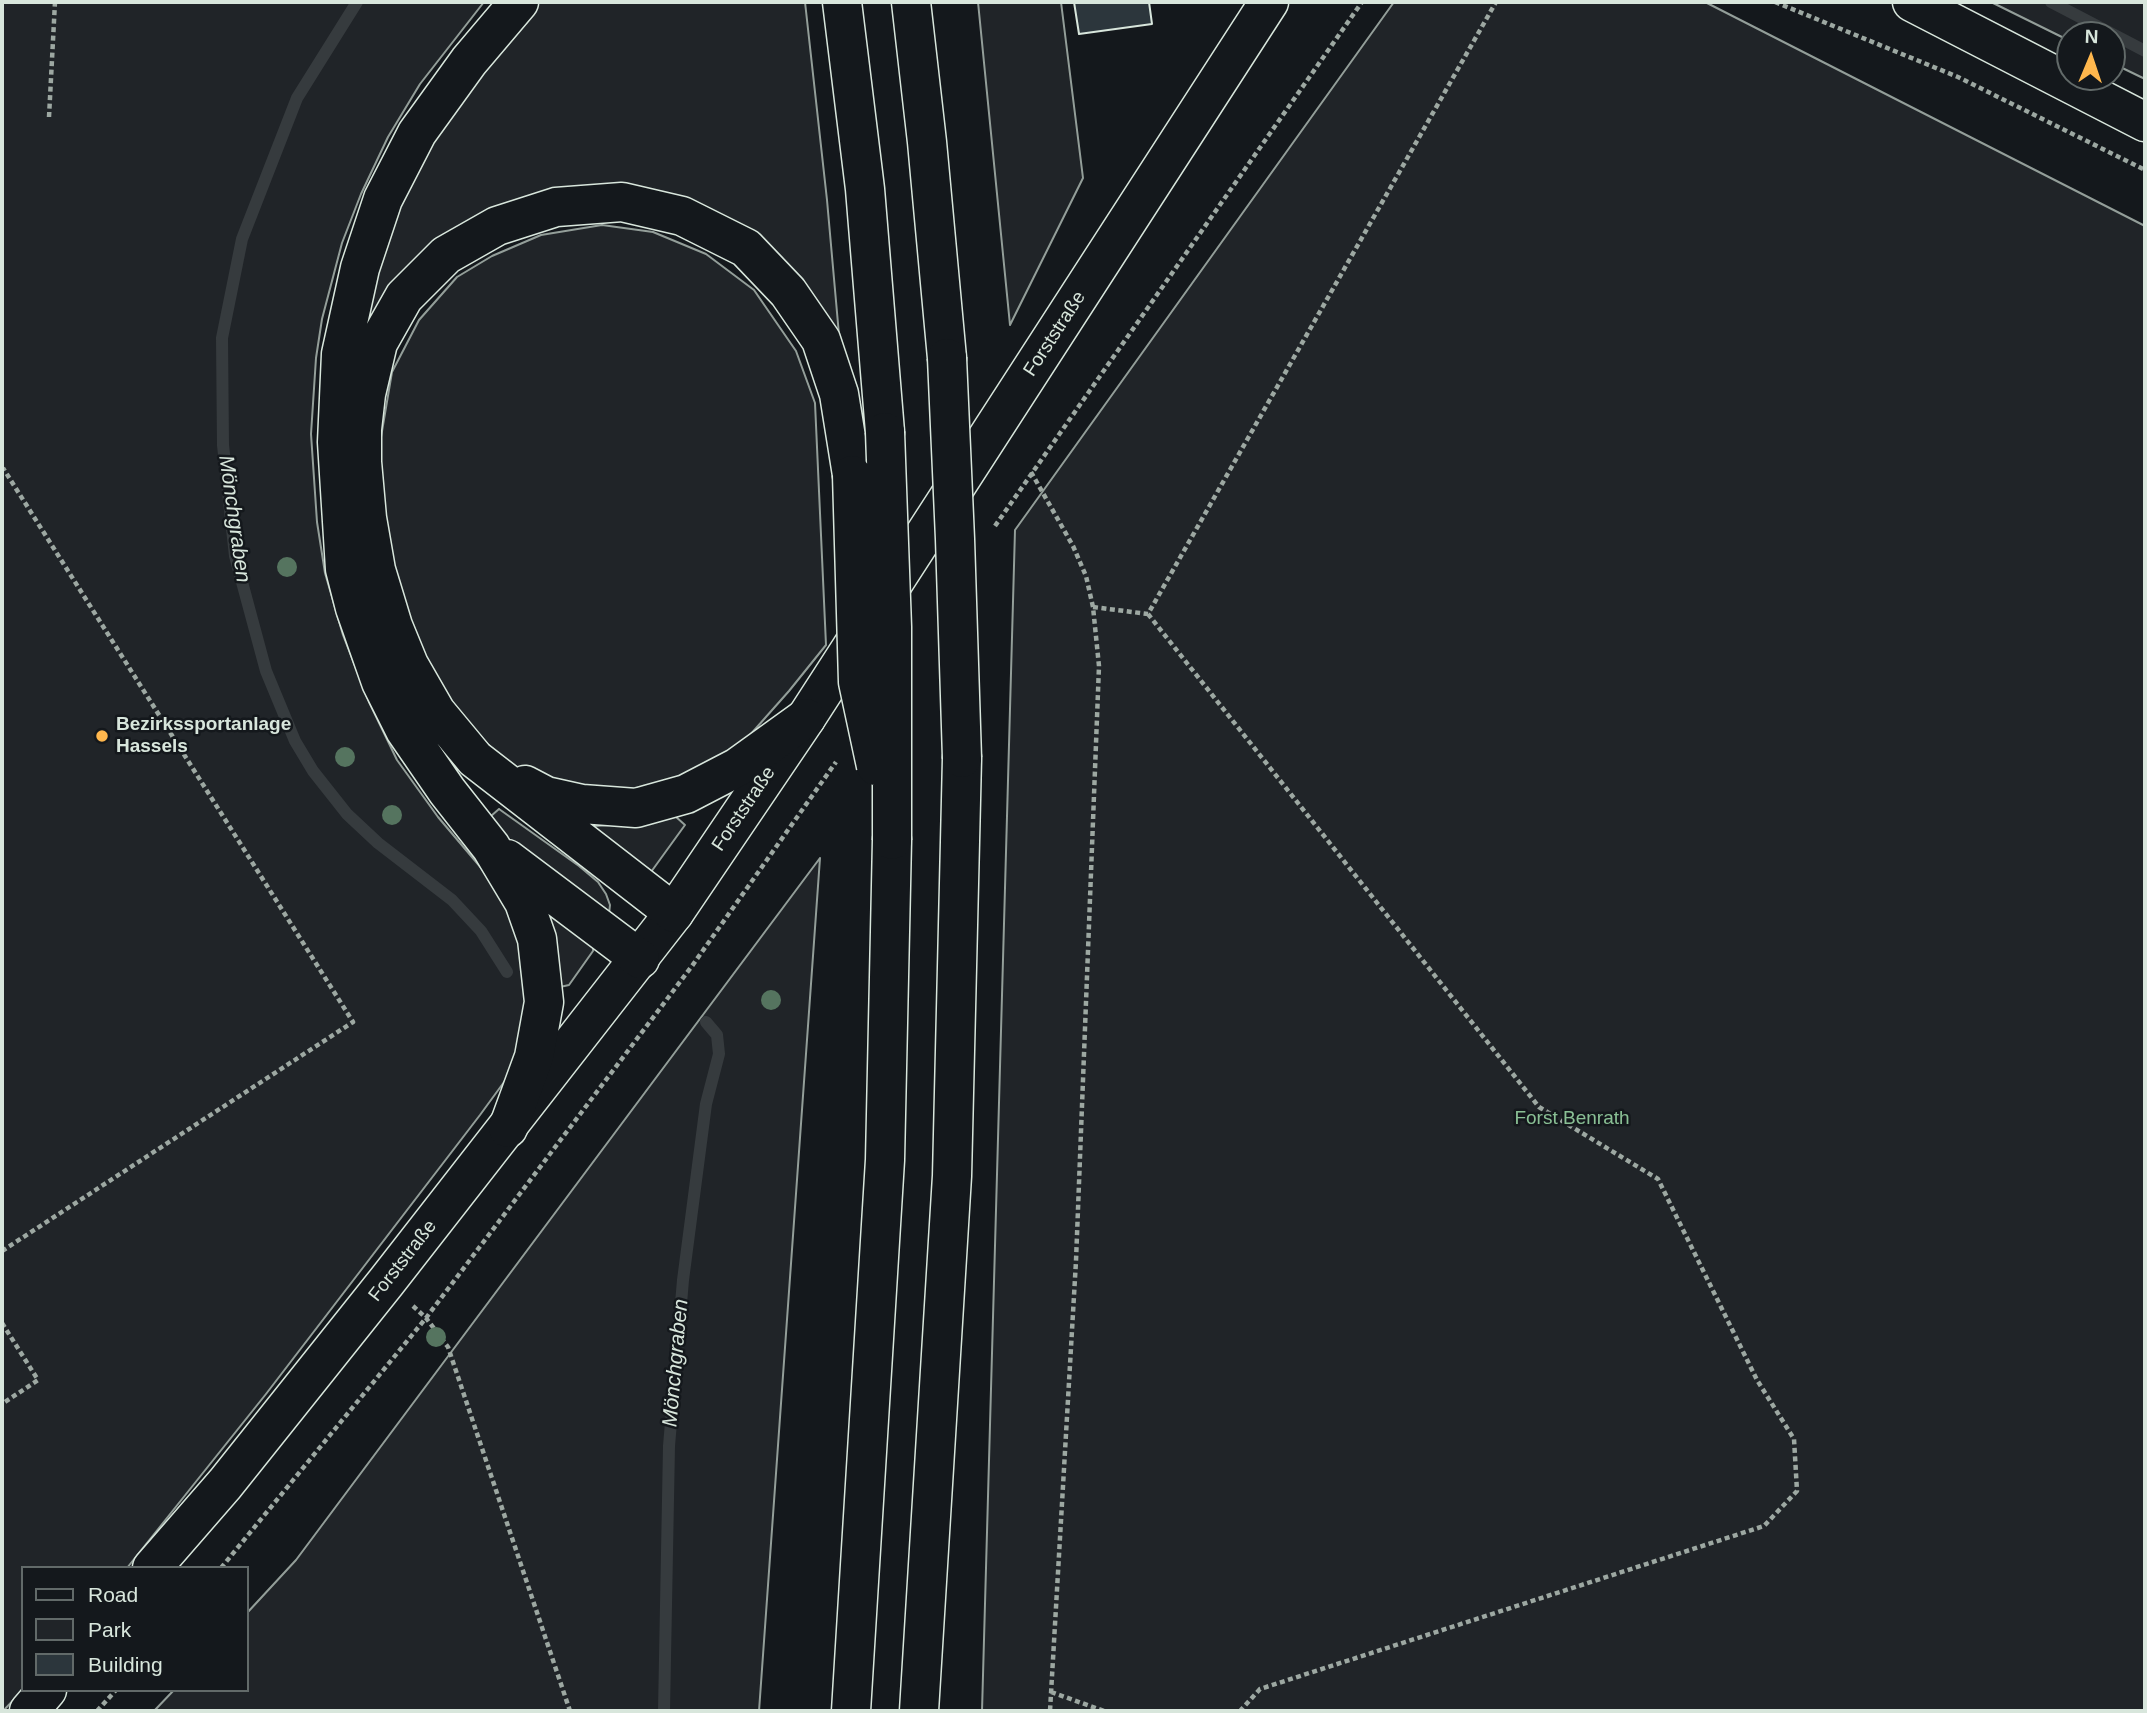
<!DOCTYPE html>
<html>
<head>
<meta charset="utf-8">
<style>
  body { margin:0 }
  #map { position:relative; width:2147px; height:1713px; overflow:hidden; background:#14181c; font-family:Arial,sans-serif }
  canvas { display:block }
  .frame { position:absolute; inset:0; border:4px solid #d8e6dc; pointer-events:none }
  .legend { position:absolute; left:21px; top:1566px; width:228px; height:126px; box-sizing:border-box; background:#14181c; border:2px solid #626a69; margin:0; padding:9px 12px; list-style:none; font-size:21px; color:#d8e6dc }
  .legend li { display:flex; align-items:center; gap:14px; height:35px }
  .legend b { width:35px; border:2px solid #626a69 }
  .north { position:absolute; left:2056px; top:21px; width:70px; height:70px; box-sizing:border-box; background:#14181c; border:2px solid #626a69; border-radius:50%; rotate:2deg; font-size:19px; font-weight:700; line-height:28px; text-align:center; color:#d8e6dc }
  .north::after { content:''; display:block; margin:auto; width:24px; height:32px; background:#ffb74d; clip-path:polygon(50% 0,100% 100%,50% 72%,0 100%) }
</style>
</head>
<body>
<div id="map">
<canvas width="2147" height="1713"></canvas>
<div class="frame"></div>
<ul class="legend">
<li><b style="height:9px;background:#14181c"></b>Road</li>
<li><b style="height:19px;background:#202428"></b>Park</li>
<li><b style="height:19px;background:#2c363c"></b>Building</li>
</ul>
<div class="north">N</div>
</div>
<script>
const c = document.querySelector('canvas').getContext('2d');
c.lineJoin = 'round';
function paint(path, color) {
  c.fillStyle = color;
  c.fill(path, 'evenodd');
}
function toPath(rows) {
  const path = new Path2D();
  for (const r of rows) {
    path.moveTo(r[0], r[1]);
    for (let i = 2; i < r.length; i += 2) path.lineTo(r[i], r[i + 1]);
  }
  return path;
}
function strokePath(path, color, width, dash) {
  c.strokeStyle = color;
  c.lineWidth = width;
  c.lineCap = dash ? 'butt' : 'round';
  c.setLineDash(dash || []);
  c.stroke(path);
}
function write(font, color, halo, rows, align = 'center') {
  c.font = font + ' Arial,sans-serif';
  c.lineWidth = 5;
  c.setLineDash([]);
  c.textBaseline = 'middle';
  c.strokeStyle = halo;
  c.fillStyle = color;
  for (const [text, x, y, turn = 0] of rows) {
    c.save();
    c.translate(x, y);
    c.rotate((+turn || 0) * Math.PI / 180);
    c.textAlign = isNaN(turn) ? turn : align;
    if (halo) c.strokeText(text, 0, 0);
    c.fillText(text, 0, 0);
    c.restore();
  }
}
const green = toPath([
  [2,2,484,2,420,84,388,137,361,194,342,243,322,319,316,358,311,434,317,522,325,573,343,635,369,702,397,760,438,817,499,889,519,928,527,1025,507,1078,480,1115,266,1394,127,1568,23,1568,23,1690,3,1711,2,2],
  [537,2,805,2,827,200,840,346,723,218,514,203,360,357,385,231,447,113,537,2],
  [978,2,1061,2,1083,178,1010,325,978,2],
  [1394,2,1705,2,2145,226,2145,1711,982,1711,1015,530,1394,2],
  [1991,2,2145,2,2145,79,2112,63,2112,35,2070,35,2070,41,1991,2],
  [602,225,653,232,706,254,754,290,796,351,815,403,826,645,789,691,726,762,609,798,514,772,436,689,413,632,390,560,380,488,381,437,392,372,419,320,457,277,492,256,541,235,602,225],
  [499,809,579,866,598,882,606,894,610,905,609,914,548,878,492,823,491,816,499,809],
  [675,816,685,825,651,872,589,834,595,826,624,824,675,816],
  [820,858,759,1711,154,1711,174,1690,247,1690,247,1613,296,1560,820,858],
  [554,912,594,940,593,951,569,985,560,987,548,915,554,912]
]);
paint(green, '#202428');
strokePath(green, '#939e99', 2);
strokePath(toPath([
  [357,2,297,98,242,239,222,338,223,445,235,556,266,671,295,741,313,771,347,814,378,843,452,900,481,931,507,972],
  [2051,2,2145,51],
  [664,1711,669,1446,683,1280,706,1104,719,1054,717,1035,706,1022]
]), '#363b3e', 12);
const building = toPath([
  [1074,2,1149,2,1152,24,1079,34,1074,2]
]);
paint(building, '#2c363c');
strokePath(building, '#d8e6dc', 2);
const major = toPath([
  [1912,2,2145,122],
  [152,1568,225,1484,387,1281,674,913,806,718,1269,2],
  [29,1711,47,1690]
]);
const highway = toPath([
  [842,2,865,189,885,432],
  [911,2,927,142,947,358],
  [525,785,546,796,582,804,636,808,686,794,738,767,806,718],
  [507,859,640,959],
  [674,913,475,759,436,712,409,665,393,626,376,570,367,518,362,462,362,429,366,394,378,343,404,297,446,255,497,226,556,207,622,202,682,216,746,248,788,292,821,340,839,394,852,475],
  [508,1128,534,1057,544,1002,537,939,524,902,491,847,447,791,405,730,381,682,355,608,345,569,337,442,341,354,360,268,383,199,417,133,469,61,519,2],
  [851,1711,885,1160,892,840],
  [919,1711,952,1176,962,758]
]);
strokePath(major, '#d8e6dc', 41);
strokePath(highway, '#d8e6dc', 41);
strokePath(toPath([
  [1775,2,1958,77,2145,170],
  [49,117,55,2],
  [1031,472,1073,546,1086,576,1093,607,1099,666,1076,1261,1050,1711],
  [995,526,1362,2],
  [1093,607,1148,614,1496,2],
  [1148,614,1539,1107,1658,1179,1757,1380,1794,1439,1797,1491,1764,1526,1260,1689,1240,1711],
  [2,1251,353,1022,3,468],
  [413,1306,426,1318,448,1347,570,1711],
  [2,1323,38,1380,2,1404],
  [221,1568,426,1318,692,966,836,762],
  [1051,1692,1104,1711],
  [97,1711,116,1690]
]), '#9da8a2', 4.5, [5, 3.5]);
strokePath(major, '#14181c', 38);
strokePath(highway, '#14181c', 38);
const highwayBridge = toPath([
  [947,358,955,539,962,758],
  [885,432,892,627,892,840],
  [852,475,858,682,876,766]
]);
strokePath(highwayBridge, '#d8e6dc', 41, []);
strokePath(highwayBridge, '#14181c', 38);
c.fillStyle = '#55745f';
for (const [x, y] of [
  [287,567],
  [345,757],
  [392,815],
  [771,1000],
  [436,1337]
]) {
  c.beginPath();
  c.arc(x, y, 10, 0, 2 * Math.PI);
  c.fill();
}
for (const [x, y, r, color] of [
  [102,736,7,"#ffb74d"]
]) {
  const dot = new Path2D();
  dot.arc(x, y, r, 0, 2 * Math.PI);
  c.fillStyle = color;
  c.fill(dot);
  strokePath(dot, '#14181c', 2.5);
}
write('19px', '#d8e6dc', '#14181c', [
  ["Forststraße",1055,334,-57],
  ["Forststraße",744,809,-56],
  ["Forststraße",403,1261,-52]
]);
write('bold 19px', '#d8e6dc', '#14181c', [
  ["Bezirkssportanlage",116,725],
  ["Hassels",116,747]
], 'left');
write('19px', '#8ac095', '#14181c', [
  ["Forst Benrath",1572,1119]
]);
write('italic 21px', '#d8e6dc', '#14181c', [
  ["Mönchgraben",234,519,82],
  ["Mönchgraben",676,1363,-85]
]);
</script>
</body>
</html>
